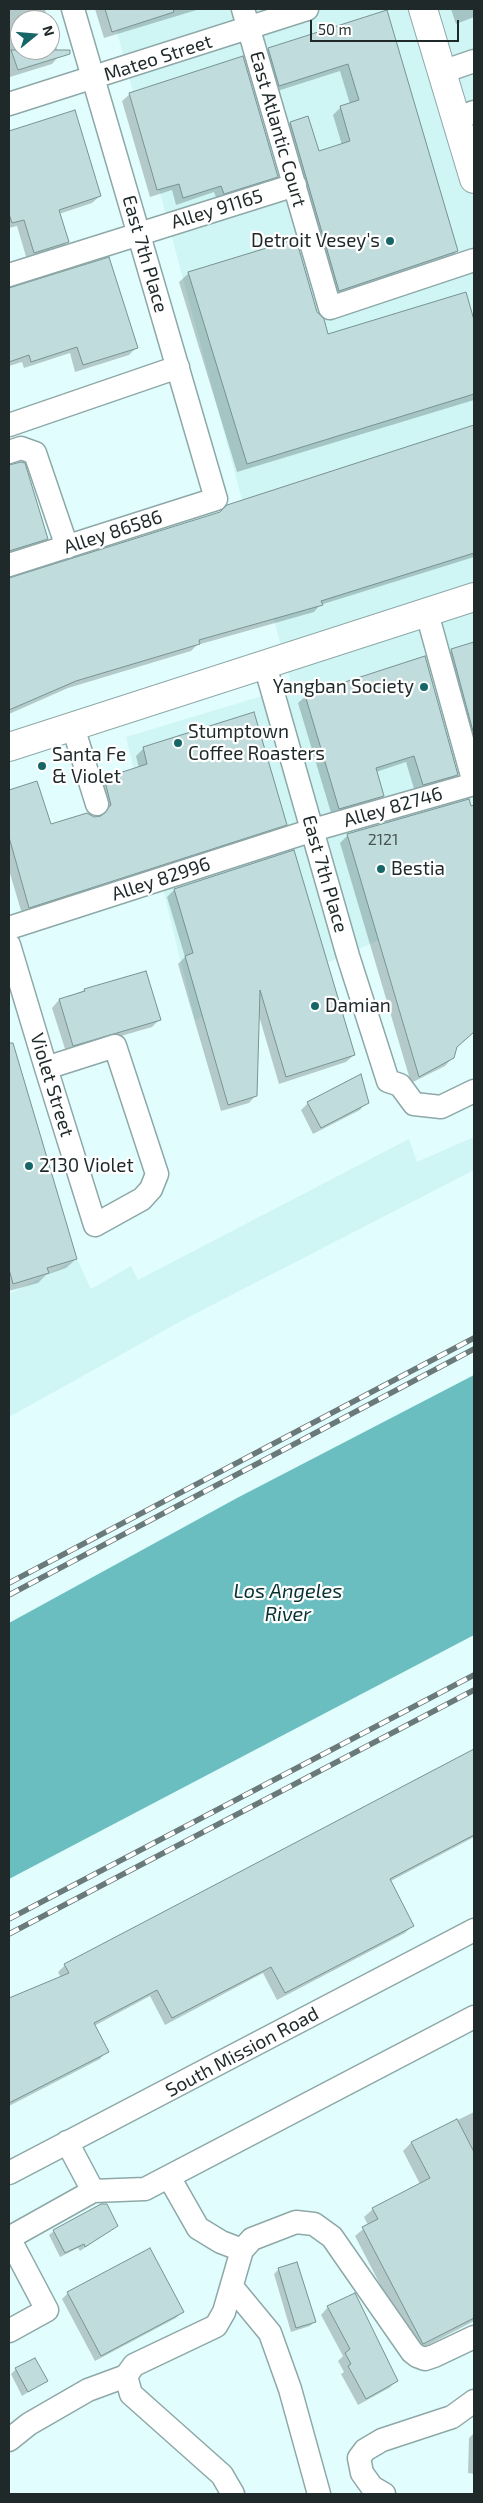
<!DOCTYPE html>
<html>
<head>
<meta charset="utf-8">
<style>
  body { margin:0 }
  #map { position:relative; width:483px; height:2503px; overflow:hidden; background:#e2fdfd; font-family:"Exo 2",sans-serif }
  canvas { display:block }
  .frame { position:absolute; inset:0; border:10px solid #1f2929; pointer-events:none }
  .north { position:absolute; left:10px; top:10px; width:50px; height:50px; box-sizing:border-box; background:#fff; border:1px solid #a5a9a9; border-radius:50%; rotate:73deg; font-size:14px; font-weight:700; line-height:20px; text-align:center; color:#1f2929 }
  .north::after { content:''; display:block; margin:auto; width:18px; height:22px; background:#176667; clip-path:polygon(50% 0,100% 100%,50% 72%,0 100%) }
  .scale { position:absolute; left:310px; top:20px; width:149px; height:22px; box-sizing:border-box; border:2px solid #1f2929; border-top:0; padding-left:6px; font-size:15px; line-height:18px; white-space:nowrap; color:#1f2929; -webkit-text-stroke:4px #fff; paint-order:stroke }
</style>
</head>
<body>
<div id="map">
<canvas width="483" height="2503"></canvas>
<div class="frame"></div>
<div class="north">N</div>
<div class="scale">50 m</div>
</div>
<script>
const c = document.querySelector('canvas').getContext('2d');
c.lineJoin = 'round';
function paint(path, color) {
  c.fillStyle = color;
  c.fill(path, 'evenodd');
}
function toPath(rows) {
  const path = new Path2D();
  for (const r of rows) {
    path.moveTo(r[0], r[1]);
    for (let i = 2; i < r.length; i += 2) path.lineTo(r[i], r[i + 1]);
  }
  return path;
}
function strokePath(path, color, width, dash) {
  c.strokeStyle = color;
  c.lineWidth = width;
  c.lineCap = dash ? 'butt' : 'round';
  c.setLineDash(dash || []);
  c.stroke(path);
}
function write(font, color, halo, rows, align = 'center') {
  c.font = font + ' "Exo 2",sans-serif';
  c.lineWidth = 4.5;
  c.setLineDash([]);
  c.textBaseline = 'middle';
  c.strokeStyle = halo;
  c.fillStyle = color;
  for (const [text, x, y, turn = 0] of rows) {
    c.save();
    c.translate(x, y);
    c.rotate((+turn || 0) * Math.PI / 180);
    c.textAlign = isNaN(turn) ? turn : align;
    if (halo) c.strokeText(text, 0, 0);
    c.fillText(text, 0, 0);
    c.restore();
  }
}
paint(toPath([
  [111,9,474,9,474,899,195,1020,126,737,292,687],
  [474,1137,474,1170,183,1320,9,1417,9,1294,77,1259,91,1289,131,1266,138,1280,409,1139,417,1162]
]), '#cff5f5');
paint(toPath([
  [474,1375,474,1635,9,1879,9,1623,237,1498]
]), '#6abec0');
paint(toPath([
  [9,9,45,9,48,20,20,20,20,50,50,50,50,26,59,56,52,64,10,77],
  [95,9,200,9,104,38],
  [451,9,474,9,474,17,456,24],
  [386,12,457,251,449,259,331,298,282,131,290,123,308,118,318,152,342,145,333,115,341,107,350,104,340,71,271,93,261,57,269,49],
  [130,94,277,176,269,184,217,200,214,192,176,205,172,190,150,197,122,101],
  [74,111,100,196,92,203,59,214,67,242,60,249,27,260,17,226,9,228,9,132],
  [189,273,316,312,327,335,465,293,474,324,474,400,237,472,179,282],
  [9,288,13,289,137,347,129,355,75,372,70,353,24,368,22,362,9,366],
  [474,426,474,557,320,605,314,612,197,645,191,651,68,688,9,714,9,579,221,513,228,506],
  [24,465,47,538,39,546,9,557,9,466],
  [474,643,474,767,444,658,451,651],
  [306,696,457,775,449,782,415,792,406,762,376,772,383,796,375,803,332,816,298,703],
  [253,714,285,824,278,832,22,914,9,870,9,791,36,783,50,826,101,818,105,813,98,787,105,779,139,768,136,756,143,749],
  [474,807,474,1032,456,1047,453,1057,445,1066,411,1083,340,843,348,835,437,818],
  [174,890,354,1055,346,1062,279,1084,259,1016,256,1095,249,1103,221,1111,178,964,185,957,167,897],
  [85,990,159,1020,152,1027,66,1052,52,1008,59,1000],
  [20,1071,76,1259,66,1268,46,1275,38,1283,9,1291,9,1075],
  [367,1102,360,1110,313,1134,301,1110,308,1103],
  [474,1751,474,1837,389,1882,412,1926,405,1933,277,2000,263,1973,165,2025,150,1996,94,2026,107,2051,100,2059,9,2106,9,1998,61,1978,58,1972,65,1965],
  [474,2112,474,2321,415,2352,355,2236,368,2225,364,2217,373,2209,420,2184,403,2151,411,2143],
  [117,2225,80,2251,78,2248,60,2257,49,2235,54,2231],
  [279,2269,315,2321,310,2326,291,2332,274,2274],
  [68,2293,182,2312,176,2318,95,2361,62,2299],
  [328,2307,397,2381,389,2388,358,2405,341,2374,344,2372,338,2361,343,2356,321,2315],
  [16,2369,46,2381,22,2396,11,2374],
  [474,2433,474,2474,468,2473,469,2438]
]), '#0003');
const building = toPath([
  [105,9,173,9,174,12,112,32,105,9],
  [387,10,458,251,339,291,290,122,308,116,319,151,350,141,340,106,359,100,348,64,279,86,268,48,387,10],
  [11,50,70,50,70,54,18,70,11,50],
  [243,56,278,177,224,194,221,186,183,198,179,184,157,190,129,93,243,56],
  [75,110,101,196,59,210,69,242,34,253,24,220,12,223,9,214,9,131,75,110],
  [296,239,317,312,324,319,328,334,466,292,474,320,474,394,247,464,188,272,296,239],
  [109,257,138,348,83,365,77,347,31,362,29,355,9,362,9,288,109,257],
  [474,425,474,553,321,601,323,605,199,640,200,644,76,681,9,710,9,578,220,512,227,505,474,425],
  [21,462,25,463,48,539,9,551,9,465,21,462],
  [474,642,474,735,451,649,474,642],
  [425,656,458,775,423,785,414,756,376,768,384,796,339,809,305,695,425,656],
  [254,712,287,825,29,908,9,837,9,790,37,781,51,824,87,813,94,817,101,816,111,805,104,778,147,764,143,747,254,712],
  [469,799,471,806,474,805,474,1032,457,1047,454,1058,419,1077,347,834,469,799],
  [294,850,355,1055,286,1077,260,990,257,1096,228,1105,185,956,193,953,174,889,294,850],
  [146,971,161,1020,73,1046,59,999,85,991,84,989,146,971],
  [9,1043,13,1043,77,1259,47,1268,49,1273,13,1284,9,1269,9,1043],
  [361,1074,369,1103,321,1128,307,1102,361,1074],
  [474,1749,474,1835,390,1879,414,1926,285,1993,271,1967,172,2018,157,1990,94,2023,109,2052,9,2103,9,1998,69,1973,64,1964,474,1749],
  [457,2119,474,2152,474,2318,423,2344,362,2227,378,2219,372,2208,430,2178,411,2142,457,2119],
  [101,2204,107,2204,118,2226,85,2247,84,2244,65,2253,53,2230,101,2204],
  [150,2248,184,2312,101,2356,67,2292,150,2248],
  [297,2262,316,2322,296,2328,278,2268,297,2262],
  [355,2293,398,2381,366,2399,348,2366,351,2364,345,2353,350,2349,327,2306,355,2293],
  [35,2358,48,2381,28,2392,15,2368,35,2358]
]);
paint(building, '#c1dcdc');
strokePath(building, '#799393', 1);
const minor = toPath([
  [243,9,330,308,474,260],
  [442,72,474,61],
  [9,104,307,9],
  [456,119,474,112],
  [9,275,295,185],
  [9,425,178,367],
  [9,452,21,448,35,453,67,547],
  [9,565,216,499,73,9],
  [427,613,474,783],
  [265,665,348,956,388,1081,400,1085,414,1104,441,1107,474,1091],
  [73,727,97,804],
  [9,928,313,830,474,784],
  [9,945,46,1068,95,1225,142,1199,151,1189,157,1174,115,1046,46,1068],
  [67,2142,93,2191],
  [9,2173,474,1930],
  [169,2177,198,2228,221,2242,242,2250],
  [232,2287,270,2333,290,2389,319,2494],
  [9,2331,47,2310,9,2238,93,2191,145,2189,474,2017],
  [9,2440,29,2424,88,2390,126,2376],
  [233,2494,222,2475,131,2394,126,2376,134,2365,216,2326,224,2312,242,2250,252,2239,296,2222,314,2224,332,2237,412,2352,417,2356,425,2359,434,2356,474,2337],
  [384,2494,372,2487,362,2473,359,2458,365,2450,382,2440,452,2417,474,2401]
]);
const major = toPath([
  [423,9,474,179],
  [9,747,474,597]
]);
strokePath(minor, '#8ea8a8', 25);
strokePath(major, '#8ea8a8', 30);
strokePath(minor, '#fff', 22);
strokePath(major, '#fff', 28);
const rail = toPath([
  [9,1583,474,1338],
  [9,1595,474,1349],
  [9,1919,474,1675],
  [9,1934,474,1690]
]);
strokePath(rail, '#6a7a7a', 5.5);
strokePath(rail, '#fff', 4, [11]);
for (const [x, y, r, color] of [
  [390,241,5,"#176667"],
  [424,687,5,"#176667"],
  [178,743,5,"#176667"],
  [42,766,5,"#176667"],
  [381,869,5,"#176667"],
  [315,1006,5,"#176667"],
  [29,1166,5,"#176667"]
]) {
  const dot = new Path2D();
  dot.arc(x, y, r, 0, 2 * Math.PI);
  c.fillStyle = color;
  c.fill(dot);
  strokePath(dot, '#fff', 2);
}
write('16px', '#485656', null, [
  ["2121",383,840]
]);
write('19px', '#1f2929', '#fff', [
  ["Mateo Street",158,58,-18],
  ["East Atlantic Court",278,129,74],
  ["Alley 91165",217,209,-17],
  ["East 7th Place",145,254,74],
  ["Alley 86586",113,532,-18],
  ["Alley 82746",393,807,-16],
  ["East 7th Place",325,874,74],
  ["Alley 82996",161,879,-18],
  ["Violet Street",52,1085,73],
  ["South Mission Road",242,2052,-28]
]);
write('19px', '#1f2929', '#fff', [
  ["Detroit Vesey's",380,241,"right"],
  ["Yangban Society",414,687,"right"],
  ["Stumptown",188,732],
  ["Coffee Roasters",188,754],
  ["Santa Fe",52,755],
  ["& Violet",52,777],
  ["Bestia",391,869],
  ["Damian",325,1006],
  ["2130 Violet",39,1166]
], 'left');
write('italic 20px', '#063132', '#fff', [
  ["Los Angeles",288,1591],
  ["River",288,1614]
]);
</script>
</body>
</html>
